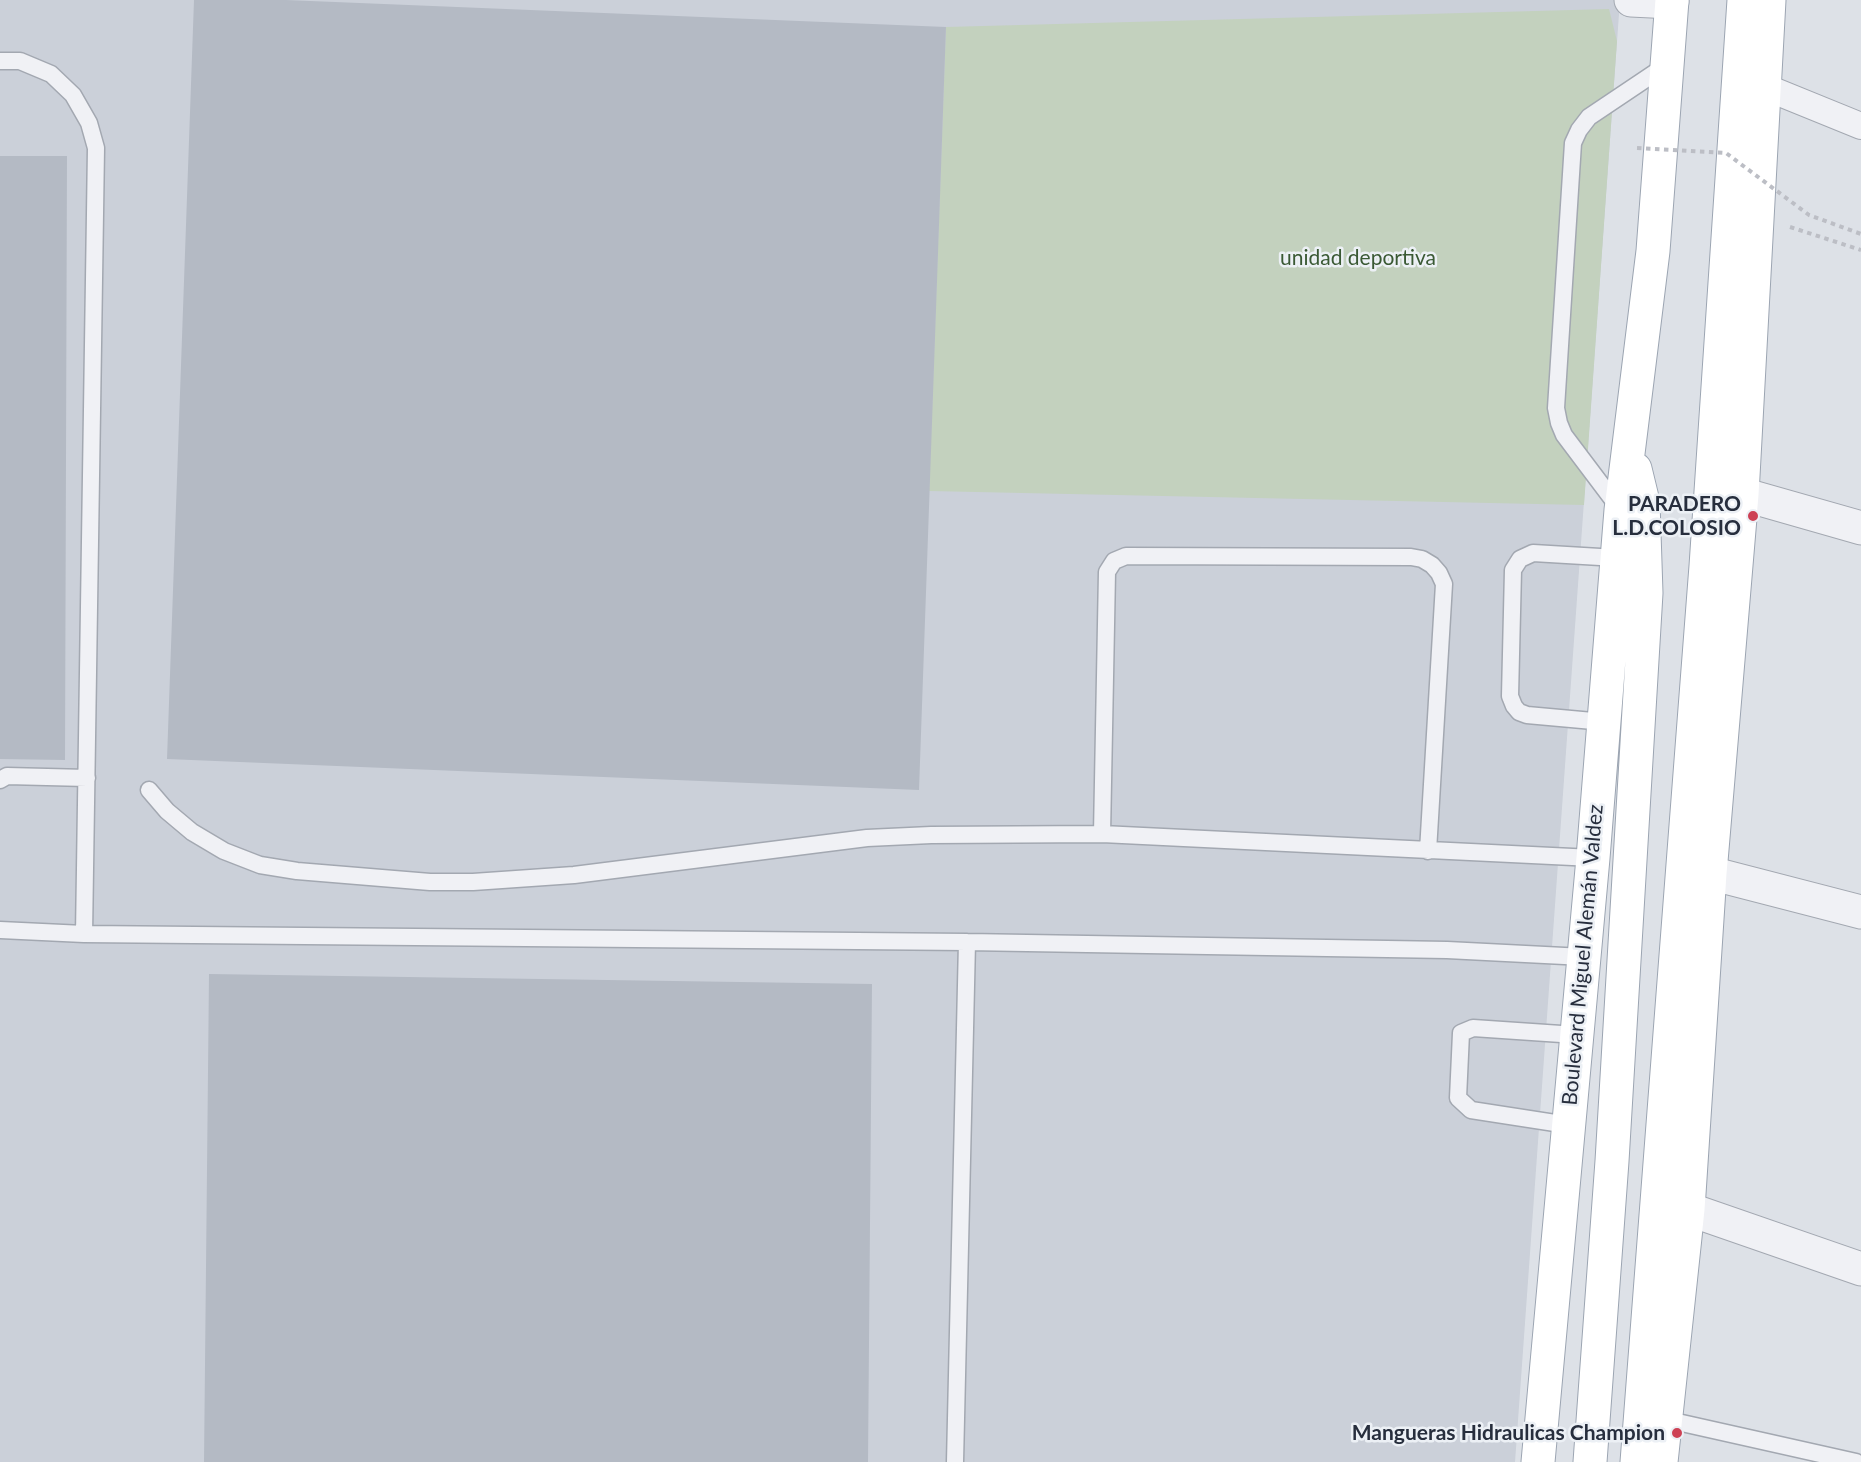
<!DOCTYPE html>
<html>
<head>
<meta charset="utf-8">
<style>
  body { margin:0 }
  canvas { display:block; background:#dde1e7 }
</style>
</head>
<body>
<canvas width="1861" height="1462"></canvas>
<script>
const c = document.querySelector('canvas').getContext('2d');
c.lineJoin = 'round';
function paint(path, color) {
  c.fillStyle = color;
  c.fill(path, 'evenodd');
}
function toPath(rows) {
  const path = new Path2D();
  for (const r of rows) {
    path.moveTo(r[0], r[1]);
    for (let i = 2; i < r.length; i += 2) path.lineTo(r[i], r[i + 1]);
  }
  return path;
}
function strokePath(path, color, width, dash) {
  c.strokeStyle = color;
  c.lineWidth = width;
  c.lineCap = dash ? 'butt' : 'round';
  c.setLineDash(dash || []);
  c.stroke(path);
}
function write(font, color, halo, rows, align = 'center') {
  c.font = font + ' Lato,sans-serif';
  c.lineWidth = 5;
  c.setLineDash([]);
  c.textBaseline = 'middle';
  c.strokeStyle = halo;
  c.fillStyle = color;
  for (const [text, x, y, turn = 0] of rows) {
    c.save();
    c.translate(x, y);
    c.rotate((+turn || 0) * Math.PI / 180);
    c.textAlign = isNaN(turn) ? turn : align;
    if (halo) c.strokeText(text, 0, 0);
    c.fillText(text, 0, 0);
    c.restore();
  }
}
paint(toPath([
  [0,0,1620,0,1515,1462,0,1462]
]), '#cbd0d9');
paint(toPath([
  [1609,9,1617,41,1584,505,929,491,946,27]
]), '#c3d1be');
paint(toPath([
  [194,0,286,0,946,27,919,790,167,759],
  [0,156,67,156,65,760,0,759],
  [209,974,872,984,868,1462,204,1462]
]), '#b4bac4');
const service = toPath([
  [0,61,20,61,51,74,73,95,89,123,96,148,84,934],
  [1619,508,1564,435,1559,423,1556,408,1573,143,1579,130,1589,117,1668,64],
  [1604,722,1527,715,1519,712,1514,706,1510,696,1513,570,1520,559,1533,553,1617,558],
  [0,780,7,776,87,778],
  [149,790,167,811,192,832,224,851,260,865,297,871,430,882,473,882,574,875,867,838,931,835,1102,834,1593,858],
  [1102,834,1107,572,1114,561,1126,556,1411,557,1422,559,1432,565,1439,573,1444,584,1428,851],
  [0,930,84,934,967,942,1447,950,1584,957],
  [1568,1125,1471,1110,1458,1098,1461,1033,1473,1028,1576,1035],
  [1664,1419,1856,1462],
  [955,1462,967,942]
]);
const pedestrian = toPath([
  [1765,87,1861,126]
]);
const minor = toPath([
  [1631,0,1672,2],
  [1742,494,1861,528],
  [1710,873,1861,912],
  [1688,1209,1861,1269]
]);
const primary = toPath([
  [1538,1462,1593,858,1621,510,1653,251,1672,0],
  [1590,1462,1612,1161,1646,593,1643,502,1635,469],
  [1637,1462,1706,566,1744,0],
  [1661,1462,1688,1209,1710,873,1742,494,1769,0]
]);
strokePath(service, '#a3a8b1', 19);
strokePath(pedestrian, '#a3a8b1', 28);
strokePath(minor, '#a3a8b1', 35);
strokePath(primary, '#9ca5b2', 35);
strokePath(toPath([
  [1790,227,1861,250]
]), '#bcbec5', 4, [4.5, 4.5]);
strokePath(service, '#f0f1f5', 16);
strokePath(pedestrian, '#f0f1f5', 26);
strokePath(minor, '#f0f1f5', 33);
strokePath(primary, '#fff', 33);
strokePath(toPath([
  [1637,148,1726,153,1809,215,1861,234]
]), '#bcbec5', 4, [4.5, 4.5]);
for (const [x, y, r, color] of [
  [1753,516,6,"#cd4154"],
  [1677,1433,6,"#cd4154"]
]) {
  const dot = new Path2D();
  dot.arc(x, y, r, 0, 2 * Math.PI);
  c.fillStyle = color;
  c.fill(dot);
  strokePath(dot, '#ecf0f5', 2);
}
write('21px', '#3a5934', '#ecf0f5', [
  ["unidad deportiva",1358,258]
]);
write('bold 21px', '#272e3d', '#ecf0f5', [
  ["PARADERO",1741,504],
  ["L.D.COLOSIO",1741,528],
  ["Mangueras Hidraulicas Champion",1665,1433]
], 'right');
write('21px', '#272e3d', '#ecf0f5', [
  ["Boulevard Miguel Alemán Valdez",1583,955,-85]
]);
</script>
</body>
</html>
